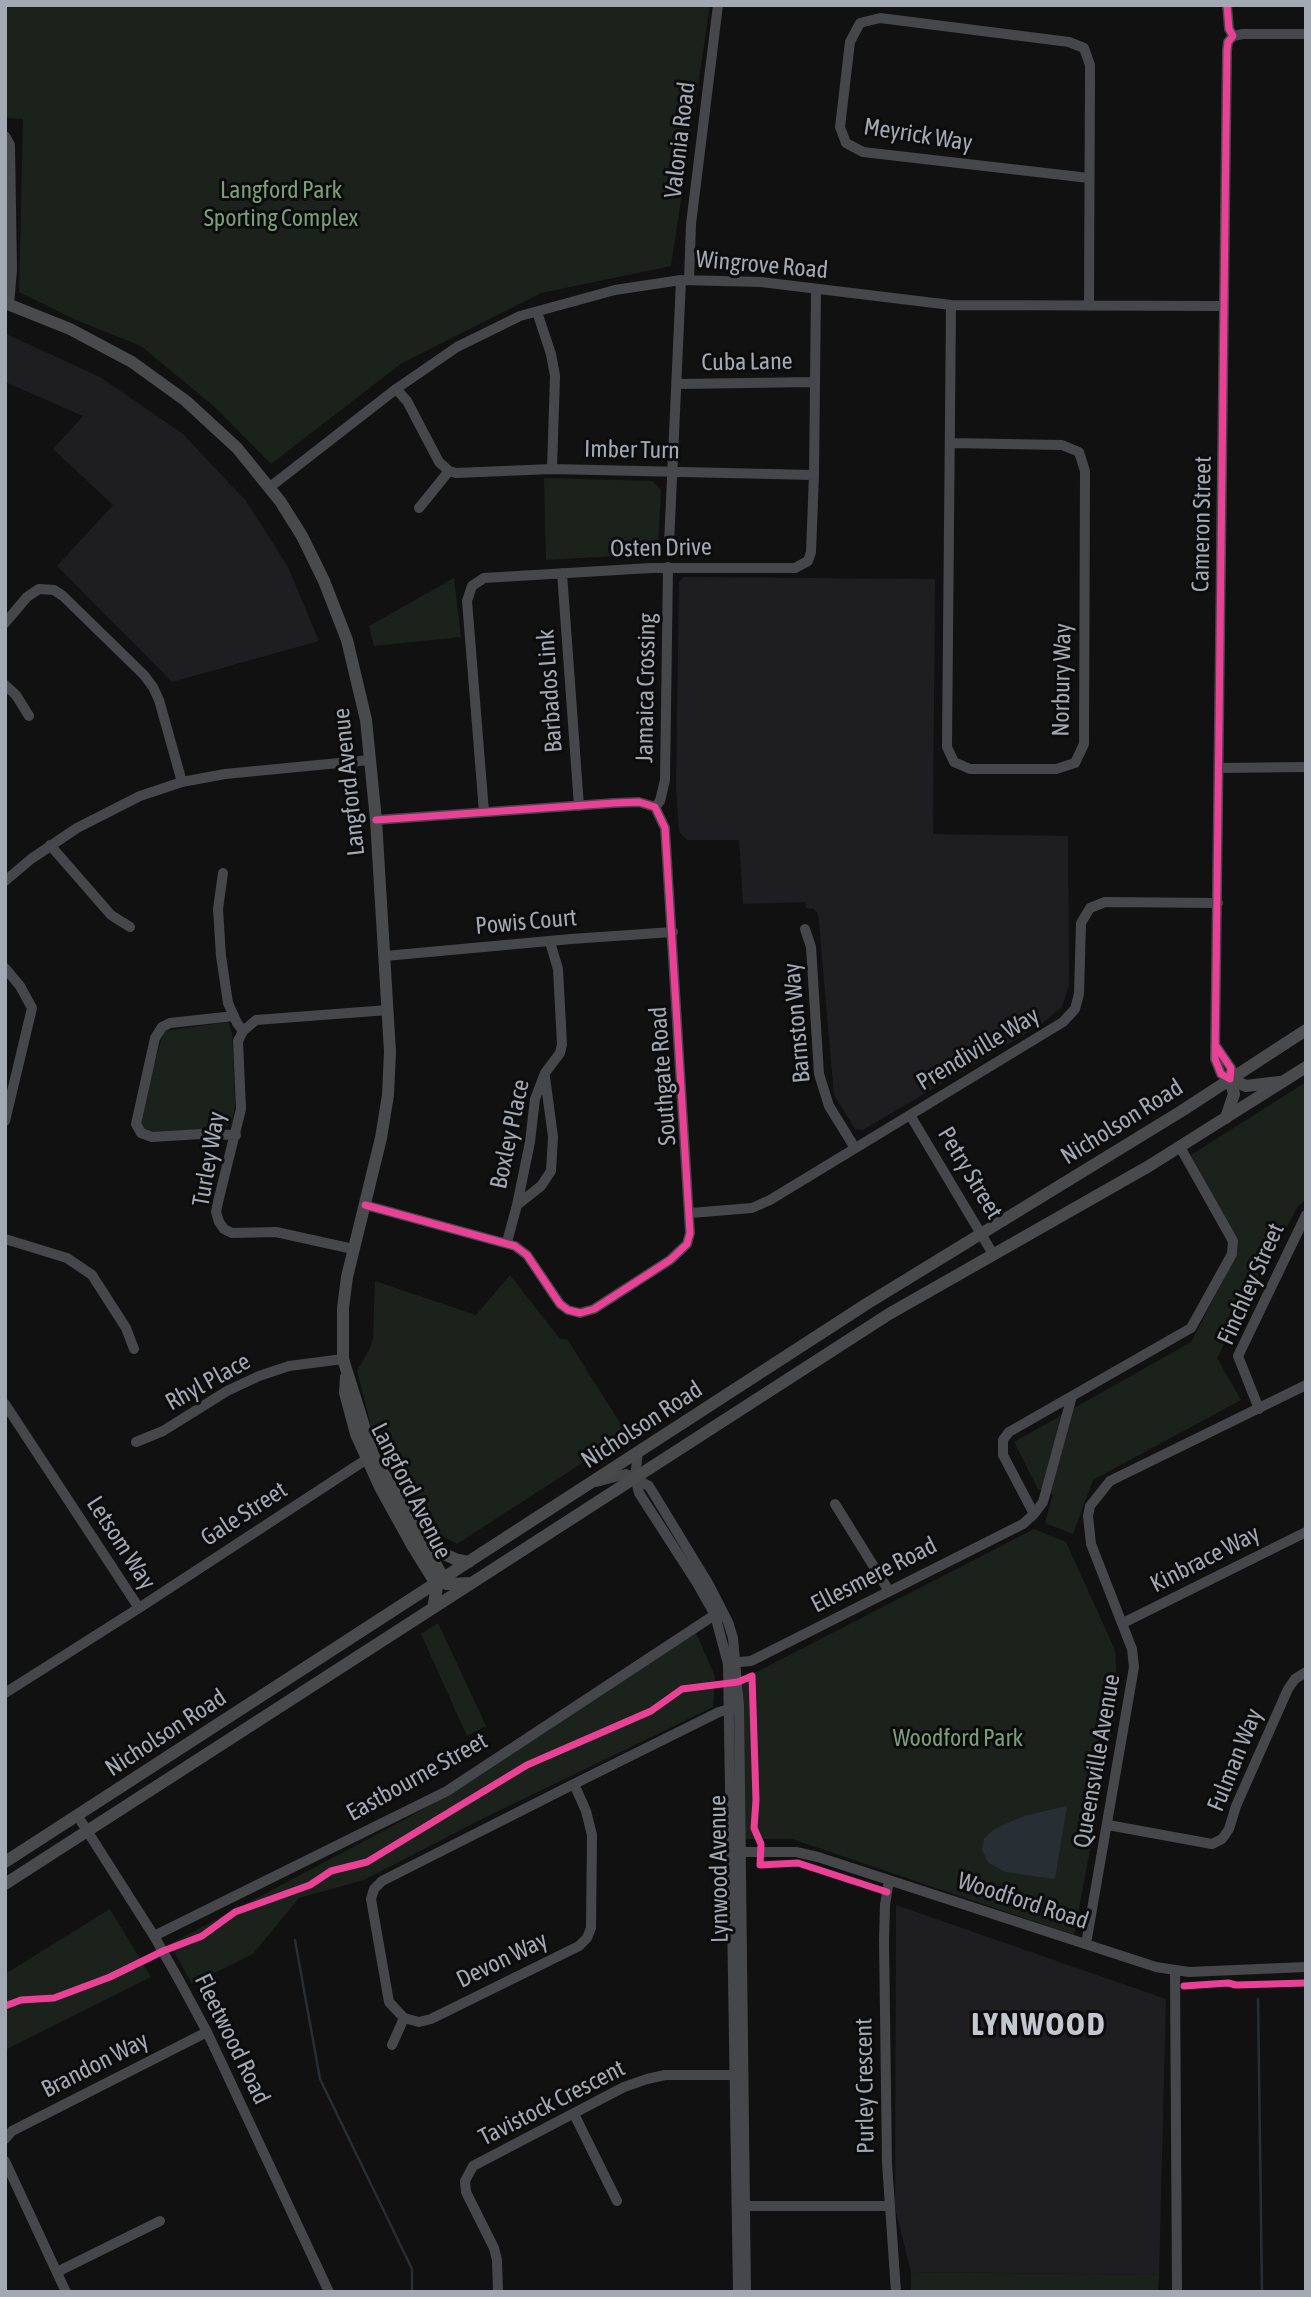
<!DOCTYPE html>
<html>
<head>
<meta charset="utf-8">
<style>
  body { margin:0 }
  #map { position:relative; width:1311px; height:2297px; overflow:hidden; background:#111112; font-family:"Asap Condensed",sans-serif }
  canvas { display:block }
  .frame { position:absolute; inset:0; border:7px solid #a2a9b3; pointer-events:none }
</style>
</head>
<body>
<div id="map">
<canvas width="1311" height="2297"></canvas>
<div class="frame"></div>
</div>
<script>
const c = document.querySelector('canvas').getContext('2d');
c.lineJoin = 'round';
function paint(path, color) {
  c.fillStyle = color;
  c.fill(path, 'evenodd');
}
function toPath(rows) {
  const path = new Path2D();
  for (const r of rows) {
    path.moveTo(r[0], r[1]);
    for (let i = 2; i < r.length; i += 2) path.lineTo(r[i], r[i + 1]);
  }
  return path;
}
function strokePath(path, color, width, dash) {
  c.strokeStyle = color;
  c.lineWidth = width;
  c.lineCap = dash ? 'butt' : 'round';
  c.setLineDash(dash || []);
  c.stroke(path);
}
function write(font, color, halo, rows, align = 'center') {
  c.font = font + ' "Asap Condensed",sans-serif';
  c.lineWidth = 6;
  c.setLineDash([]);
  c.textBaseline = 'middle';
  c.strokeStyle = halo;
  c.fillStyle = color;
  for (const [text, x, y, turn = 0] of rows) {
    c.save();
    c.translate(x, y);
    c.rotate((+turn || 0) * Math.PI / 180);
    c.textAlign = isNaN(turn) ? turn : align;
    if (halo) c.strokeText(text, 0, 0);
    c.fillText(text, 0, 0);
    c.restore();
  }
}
paint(toPath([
  [6,334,100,377,183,434,246,501,288,567,319,641,172,682,57,566,113,505,53,449,83,416,5,382],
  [684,577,935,579,933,834,1068,836,1069,985,1062,1007,1040,1025,863,1130,855,1129,834,1095,818,913,813,909,806,908,805,902,743,904,739,840,687,840,679,831,676,786,679,582],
  [896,1905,1166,1999,1159,2275,911,2272,895,2208]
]), '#1e1e20');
paint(toPath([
  [5,5,710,5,671,266,541,293,402,363,271,464,216,408,141,346,76,320,19,292,23,119,5,118],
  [544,478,653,481,661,490,658,546,650,554,546,560],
  [454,578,461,637,374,646,369,626],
  [227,1022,229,1023,232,1033,235,1104,232,1123,226,1127,213,1131,149,1134,139,1126,150,1077,164,1031],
  [1306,1082,1306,1200,1298,1206,1217,1358,1241,1400,1093,1480,1073,1534,1045,1523,1053,1494,1038,1489,1014,1442,1191,1342,1239,1250,1191,1155],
  [510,1275,560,1339,567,1339,627,1434,457,1544,430,1529,414,1510,391,1457,371,1426,357,1371,370,1348,373,1338,375,1281,476,1315],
  [1034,1529,1066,1542,1115,1650,1118,1701,1074,1935,792,1839,743,1839,740,1794,743,1679],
  [438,1623,486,1726,467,1736,421,1634],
  [695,1631,715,1676,713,1707,482,1819,364,1880,299,1898,253,1954,192,1984,170,1944,404,1820,481,1775],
  [110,1909,151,1977,5,2050,5,1974],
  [911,2272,1159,2275,1158,2292,911,2292]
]), '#1b221c');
paint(toPath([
  [1067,1806,1055,1879,1005,1872,988,1862,982,1850,984,1839,994,1829,1024,1816]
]), '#272f34');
strokePath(toPath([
  [295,1940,320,2079,412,2269,412,2292],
  [1258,1999,1262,2292]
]), '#272f34', 2.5);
strokePath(toPath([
  [1233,36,1243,34,1306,34],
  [5,136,10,145,12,270,9,304],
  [689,280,691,224,718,5],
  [1089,306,1090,65,1084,48,1069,42,880,18,860,23,850,42,840,127,846,143,863,152,1089,178],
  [537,312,551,354,555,376,552,469],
  [678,384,815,382],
  [396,389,407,401,439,462,449,471,456,473,552,469,814,475],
  [950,443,1062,445,1079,452,1085,471,1084,744,1075,763,1056,769,970,769,954,762,947,747,951,305],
  [270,487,396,389,457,347,520,316,615,290,681,280,761,282,951,305,1223,306],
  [419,508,449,471],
  [669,544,681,280],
  [562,573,579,806],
  [5,623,27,597,39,589,54,590,63,596,144,675,153,687,159,700,182,782],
  [5,685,16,695,29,716],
  [1219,768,1306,767],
  [655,807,660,801,665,780,668,567],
  [484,812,467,601,472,586,484,578,651,568,795,568,808,561,811,552,814,475,816,290],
  [50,845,111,915,130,927],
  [223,873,218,909,221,956,228,1003,237,1023,243,1031],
  [5,881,31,859,77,828,140,796,182,782,225,774,370,760],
  [805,929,811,947,819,1074,829,1106,855,1148],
  [385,956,571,939,673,932],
  [5,968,20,986,32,1008,5,1121],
  [234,1016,170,1023,162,1027,155,1038,136,1124,141,1133,152,1137,201,1134,236,1135],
  [1216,1046,1231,1068,1230,1079,1221,1074,1215,1059,1227,50,1228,42,1233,36,1229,29,1227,5],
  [910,1115,993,1254],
  [365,1205,515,1246,527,1255,560,1304,568,1310,580,1313,594,1309,670,1260,687,1244,690,1233,665,828,655,807,639,802,614,803,376,820],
  [517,1205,530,1142,535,1099,545,1073,560,1053,562,1045,558,969,550,942],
  [691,1213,752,1208,770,1200,1063,1022,1075,1009,1079,994,1081,923,1090,908,1105,902,1218,903],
  [5,1239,67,1258,92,1275,126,1328,134,1349],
  [507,1242,517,1205,541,1186,551,1171,553,1137,545,1077],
  [353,1249,276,1232,232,1233,224,1229,219,1222,216,1212,218,1202,241,1109,238,1041,243,1031,256,1020,388,1010],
  [5,1404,139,1608,5,1693],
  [1259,1409,1238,1356,1306,1215],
  [136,1442,163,1431,227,1391,259,1376,289,1366,343,1359],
  [638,1452,635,1477,639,1493,697,1583,715,1615,728,1664,738,2292],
  [596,1482,626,1474,649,1486,708,1583,728,1622,733,1638,739,1706,746,2292],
  [835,1504,889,1591],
  [1034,1514,1003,1455,1003,1440,1009,1432,1072,1396],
  [139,1608,373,1455],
  [1123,1623,1306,1532],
  [730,1663,751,1661,1023,1524,1034,1514,1043,1502,1072,1396,1191,1328,1232,1254,1233,1241,1180,1147],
  [574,1784,586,1811,592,1835,591,1928,587,1938,579,1946,431,2019,419,2022,404,2018,389,2002,371,1899,374,1889,382,1881,574,1784,719,1712,739,1706],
  [77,1815,154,1936,179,1980,207,2032,329,2292],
  [1108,1825,1212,1844,1222,1839,1229,1829,1236,1806,1288,1689,1295,1679,1306,1672],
  [737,1852,796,1852,818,1857,1156,1967,1189,1972,1306,1967],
  [889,1880,885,1905,884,1940,887,2163,896,2292],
  [154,1936,447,1791,719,1612],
  [1086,1944,1134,1667,1132,1649,1091,1544,1088,1516,1090,1506,1110,1481,1306,1385],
  [1175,1971,1177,2292],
  [392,2045,404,2018],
  [574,2114,617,2201],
  [5,2139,12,2131,207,2032],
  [5,2161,66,2292],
  [739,2206,889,2206],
  [57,2272,160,2221],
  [498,2292,497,2260,494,2248,466,2192,465,2181,473,2166,624,2087,647,2079,665,2075,739,2075]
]), '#46474a', 10);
strokePath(toPath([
  [5,303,70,329,132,362,186,401,237,448,280,501,302,536,324,581,347,640,366,720,376,820,390,1052,388,1095,381,1138,347,1277,343,1308,343,1359,373,1455,440,1572,433,1608],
  [1230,1079,1246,1086,1279,1082],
  [1226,1118,1234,1094,1230,1079],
  [346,1377,345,1393,356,1434,380,1487,412,1545,433,1579,447,1584,471,1583],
  [424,1540,440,1552,455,1559,469,1562],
  [5,1862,868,1303,1180,1112,1306,1030],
  [5,1884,889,1314,1149,1166,1306,1067]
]), '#484a4c', 12);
strokePath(toPath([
  [1216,1046,1231,1068,1230,1079,1221,1074,1215,1059,1227,50,1228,42,1233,36,1229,29,1227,5],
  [365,1205,515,1246,527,1255,560,1304,568,1310,580,1313,594,1309,670,1260,687,1244,690,1233,665,828,655,807,639,802,614,803,376,820],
  [1184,1986,1228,1983,1236,1985,1306,1983],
  [5,2006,21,2000,54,1998,110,1977,163,1951,202,1936,235,1912,310,1885,331,1871,367,1862,527,1765,651,1711,682,1689,738,1682,752,1676,756,1800,754,1828,761,1844,760,1865,798,1863,887,1892]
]), '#ea4096', 7);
write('24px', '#a2a9b3', '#0c0c0d', [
  ["Meyrick Way",918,135,9],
  ["Valonia Road",680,140,-83],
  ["Wingrove Road",762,265,5],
  ["Cuba Lane",747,362,-1],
  ["Imber Turn",632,450,1],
  ["Cameron Street",1202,524,-89],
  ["Osten Drive",661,548,-1],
  ["Norbury Way",1062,680,-89],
  ["Jamaica Crossing",646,688,-89],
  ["Barbados Link",550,691,-94],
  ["Langford Avenue",349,782,-96],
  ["Powis Court",526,922,-5],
  ["Barnston Way",797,1023,-95],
  ["Prendiville Way",978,1049,-31],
  ["Southgate Road",663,1076,-94],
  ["Nicholson Road",1122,1122,-32],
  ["Boxley Place",510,1134,-78],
  ["Turley Way",209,1159,-80],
  ["Petry Street",970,1173,59],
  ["Finchley Street",1251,1284,-66],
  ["Rhyl Place",208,1382,-29],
  ["Nicholson Road",642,1425,-33],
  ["Langford Avenue",411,1491,63],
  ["Gale Street",244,1514,-33],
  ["Letsom Way",121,1543,57],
  ["Kinbrace Way",1205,1559,-27],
  ["Ellesmere Road",874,1575,-27],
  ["Nicholson Road",166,1733,-33],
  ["Fulman Way",1235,1760,-68],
  ["Queensville Avenue",1097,1761,-80],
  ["Eastbourne Street",417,1777,-29],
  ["Lynwood Avenue",719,1869,-91],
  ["Woodford Road",1023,1901,18],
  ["Devon Way",502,1960,-26],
  ["Fleetwood Road",232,2039,64],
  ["Brandon Way",95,2065,-27],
  ["Purley Crescent",865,2086,-91],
  ["Tavistock Crescent",552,2103,-27]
]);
write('24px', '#7a9e79', '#0c0c0d', [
  ["Langford Park",281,190],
  ["Sporting Complex",281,218],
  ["Woodford Park",958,1738]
]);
c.letterSpacing = '2px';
write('bold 32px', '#c3c7cf', '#0c0c0d', [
  ["LYNWOOD",1039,2025]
]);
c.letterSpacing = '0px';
</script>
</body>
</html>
